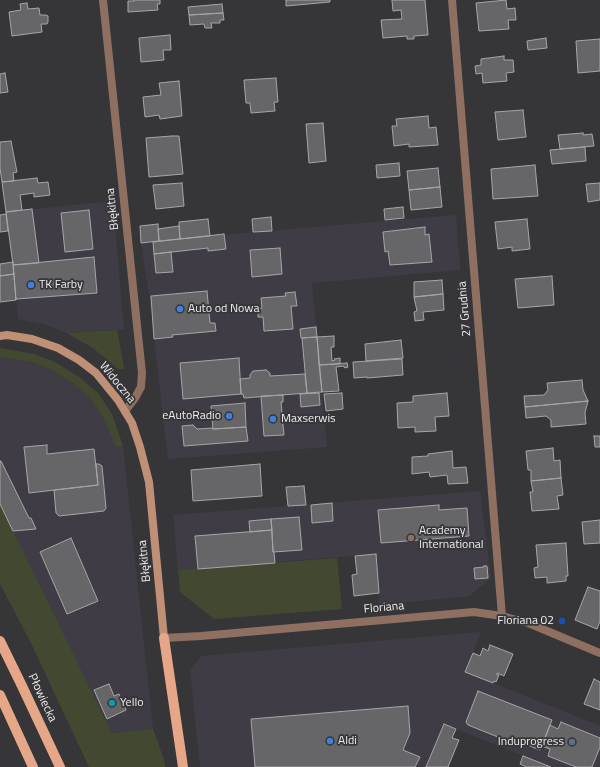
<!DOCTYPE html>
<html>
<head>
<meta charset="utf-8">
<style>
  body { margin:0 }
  canvas { display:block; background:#363538 }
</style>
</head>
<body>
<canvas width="600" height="767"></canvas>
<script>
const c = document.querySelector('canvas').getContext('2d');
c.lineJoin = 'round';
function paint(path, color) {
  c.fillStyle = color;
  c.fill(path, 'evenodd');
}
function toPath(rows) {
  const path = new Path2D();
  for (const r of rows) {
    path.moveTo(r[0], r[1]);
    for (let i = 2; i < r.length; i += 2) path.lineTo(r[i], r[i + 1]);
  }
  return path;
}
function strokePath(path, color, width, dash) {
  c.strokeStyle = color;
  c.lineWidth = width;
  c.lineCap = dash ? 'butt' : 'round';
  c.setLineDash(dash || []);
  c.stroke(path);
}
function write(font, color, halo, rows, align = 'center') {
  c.font = font + ' "Titillium Web",sans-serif';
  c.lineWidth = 3.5;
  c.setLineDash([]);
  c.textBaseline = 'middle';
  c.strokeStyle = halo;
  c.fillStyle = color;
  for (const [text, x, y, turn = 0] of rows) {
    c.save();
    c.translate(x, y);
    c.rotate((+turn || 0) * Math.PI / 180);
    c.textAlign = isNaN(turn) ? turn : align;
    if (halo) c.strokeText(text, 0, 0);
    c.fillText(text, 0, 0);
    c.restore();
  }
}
paint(toPath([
  [113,201,124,329,67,333,43,324,18,319,13,262,6,212],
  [456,215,460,270,312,283,327,447,168,459,149,295,141,243,210,236],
  [0,357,32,362,50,369,74,384,91,399,103,417,116,447,123,446,153,729,112,733,0,504],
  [480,491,491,578,469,596,379,605,376,554,178,570,173,515],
  [481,632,465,672,600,726,600,767,551,767,444,724,426,767,200,767,190,670,201,656]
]), '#403c45');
paint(toPath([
  [117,330,124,367,123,369,118,369,93,348,67,333],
  [0,348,34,354,55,362,79,377,98,393,112,414,123,446,116,447,103,417,91,399,74,384,50,369,32,362,0,357],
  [0,504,112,733,153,729,164,760,165,767,89,767,31,643,0,584],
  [337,558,342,609,214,619,180,592,178,570]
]), '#434931');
const building = toPath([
  [134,0,160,0,160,4,157,4,158,10,128,12,128,1,134,1,134,0],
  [286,0,330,0,330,2,286,6,286,0],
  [392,0,425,0,428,35,414,36,414,39,407,39,407,36,383,38,381,20,402,19,401,10,393,11,392,0],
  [506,0,507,9,515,8,516,20,508,20,509,29,479,31,476,3,506,0],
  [27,3,28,9,39,8,40,15,46,15,48,16,48,22,47,24,41,24,42,32,12,36,9,12,21,10,20,4,27,3],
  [222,4,223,13,189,15,188,7,222,4],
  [223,13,224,20,220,20,220,23,211,23,212,28,205,28,204,24,190,25,189,15,223,13],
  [170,35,171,50,163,50,164,60,141,62,139,38,170,35],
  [546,38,547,48,528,50,527,41,546,38],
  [600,39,600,71,578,73,576,41,600,39],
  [504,56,504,60,513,60,514,72,506,73,507,81,483,83,482,73,476,74,475,66,481,65,481,59,504,56],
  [5,73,8,92,0,93,0,74,5,73],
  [276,78,278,102,274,102,275,111,251,113,250,103,246,103,244,80,276,78],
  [179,81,182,116,160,119,159,115,145,117,143,97,161,95,159,83,179,81],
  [523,110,526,137,498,140,495,112,523,110],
  [428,116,429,128,436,127,438,145,409,147,409,144,394,146,392,126,397,126,396,119,428,116],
  [323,123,326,161,309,163,306,124,323,123],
  [583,133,583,135,592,134,594,146,560,149,558,135,583,133],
  [172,136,179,136,183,174,149,177,146,138,172,136],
  [11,141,17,172,13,173,14,181,2,182,0,168,0,142,11,141],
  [585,147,586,161,552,164,550,150,585,147],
  [399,163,400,176,377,178,376,165,399,163],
  [535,165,538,196,493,199,491,169,535,165],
  [438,168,440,187,409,190,407,171,438,168],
  [37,178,38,183,48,182,50,195,34,197,34,193,20,195,22,210,6,212,2,182,37,178],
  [182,183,184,206,156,209,153,185,182,183],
  [600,183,600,200,588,202,586,184,600,183],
  [440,187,442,207,411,210,409,190,440,187],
  [403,207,404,218,385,220,384,209,403,207],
  [32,209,39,263,13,265,6,212,32,209],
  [89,210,93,249,65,252,61,213,89,210],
  [6,214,8,231,0,232,0,215,6,214],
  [271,217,272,231,253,232,252,219,271,217],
  [208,219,210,236,180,239,179,222,208,219],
  [527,219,530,249,512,251,512,247,498,249,495,222,527,219],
  [158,224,159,241,141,243,140,226,158,224],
  [179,226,180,239,159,241,158,229,179,226],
  [425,227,425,235,429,234,432,262,390,265,388,251,385,252,383,232,425,227],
  [224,234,226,249,208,251,208,248,154,254,153,242,224,234],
  [280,248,282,274,252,277,250,250,280,248],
  [171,252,173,272,156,273,154,254,171,252],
  [94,257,97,293,16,299,16,300,13,265,94,257],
  [13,262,14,274,0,276,0,264,13,262],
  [14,274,16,300,0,302,0,276,14,274],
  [552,276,554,305,518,308,515,279,552,276],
  [442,280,443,294,414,297,414,282,442,280],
  [207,291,210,323,215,323,216,331,172,335,173,337,154,339,151,296,207,291],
  [295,292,297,306,291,306,293,329,264,331,263,317,258,317,258,309,262,308,261,298,286,296,285,293,295,292],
  [443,294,444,310,423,312,424,320,415,321,414,312,417,311,414,297,443,294],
  [316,327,317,337,301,338,300,329,316,327],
  [334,336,334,347,331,347,332,361,335,360,334,359,340,358,340,364,319,365,317,337,334,336],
  [317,337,322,392,307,393,302,338,317,337],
  [401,340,403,358,366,361,365,344,401,340],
  [239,358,241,394,183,399,180,363,239,358],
  [402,359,403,375,367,378,367,377,354,378,353,362,402,359],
  [347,363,348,367,345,368,343,366,336,367,339,391,322,392,319,365,347,363],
  [266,370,270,373,270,376,305,374,307,393,244,398,243,394,241,394,240,379,250,378,250,375,253,371,266,370],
  [582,380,583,390,588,401,525,407,524,396,544,395,548,390,547,383,582,380],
  [319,393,320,405,301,407,300,394,319,393],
  [342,393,343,409,326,411,324,394,342,393],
  [447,393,449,416,435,417,436,431,415,432,415,427,398,428,397,403,413,402,413,396,447,393],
  [283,395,283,402,281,402,284,435,264,436,261,396,283,395],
  [588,401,585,413,586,424,551,427,551,420,546,416,526,418,525,407,588,401],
  [245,403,246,427,213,429,211,406,245,403],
  [193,425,197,429,213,428,213,429,246,427,248,441,184,446,182,426,193,425],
  [594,436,600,436,600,447,595,447,594,436],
  [47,445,47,454,94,449,98,485,29,493,24,447,47,445],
  [553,448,554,461,560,460,561,478,531,481,531,470,528,470,526,451,553,448],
  [452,451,453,468,466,467,468,483,448,484,447,475,430,477,429,472,412,474,412,457,428,456,428,454,452,451],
  [0,461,1,461,29,518,31,518,36,529,13,531,0,504,0,461],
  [96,464,99,464,102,466,106,508,104,511,59,516,56,513,54,490,98,485,96,464],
  [260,464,262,496,193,501,191,470,260,464],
  [561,478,563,495,557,496,559,509,532,511,530,492,533,492,531,481,561,478],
  [304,486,306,505,288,506,286,487,304,486],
  [332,503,333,521,312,523,311,505,332,503],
  [439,505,439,510,467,508,469,536,381,543,378,510,439,505],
  [299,517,302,550,273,552,271,519,299,517],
  [271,519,272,530,250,532,249,521,271,519],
  [600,520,600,543,584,544,582,522,600,520],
  [272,530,273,552,274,552,275,563,198,569,195,536,272,530],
  [71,538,98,601,67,614,40,552,71,538],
  [566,543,568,576,566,576,566,581,547,583,547,577,535,578,534,568,538,567,536,545,566,543],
  [376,554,379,593,354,596,352,575,357,574,355,556,376,554],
  [484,566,487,566,488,578,475,579,474,568,484,567,484,566],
  [588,587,600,591,600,621,597,629,575,620,588,587],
  [490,645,513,654,504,676,497,673,497,675,499,675,496,682,494,681,493,683,465,672,473,653,480,656,483,648,488,651,490,645],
  [594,679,600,682,600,710,584,704,594,679],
  [109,684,114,696,119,694,126,710,107,719,94,690,109,684],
  [478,691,552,720,540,750,525,744,518,745,468,725,466,722,478,691],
  [408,706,410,733,403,750,420,757,415,767,255,767,251,719,408,706],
  [561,722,600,738,600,747,592,767,576,767,548,756,550,749,542,746,550,725,558,729,561,722],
  [444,724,456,729,452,738,459,740,448,767,426,767,444,724],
  [523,756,551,767,526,767,520,764,523,756]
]);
paint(building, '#666568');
strokePath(building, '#a7a5a9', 1);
strokePath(toPath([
  [103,0,142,373,141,387,135,398,125,411],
  [452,0,502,616]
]), '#8e6f60', 8);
strokePath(toPath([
  [164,638,201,636,474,612,502,616,528,623,600,653]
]), '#8e6f60', 8);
strokePath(toPath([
  [0,336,7,335,32,339,58,348,79,360,96,373,118,400,132,423,140,447,149,482,164,638]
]), '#bf8f76', 8);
strokePath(toPath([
  [164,638,183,767],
  [0,641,22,686,60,767],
  [0,695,33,767]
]), '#e5a787', 10);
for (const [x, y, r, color] of [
  [31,285,4,"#3f7fe0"],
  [180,309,4,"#3f7fe0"],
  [229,416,4,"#3f7fe0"],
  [273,419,4,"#3f7fe0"],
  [411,538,4,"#8d6e63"],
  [562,621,4,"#1a4fb4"],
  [112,703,4,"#0f9aa8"],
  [330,741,4,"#3f7fe0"],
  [572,742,4,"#5c6f8a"]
]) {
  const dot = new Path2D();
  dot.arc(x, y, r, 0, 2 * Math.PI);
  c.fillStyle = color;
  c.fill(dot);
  strokePath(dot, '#363538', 1.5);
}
write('12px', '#efeef0', '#363538', [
  ["Błękitna",113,209,-96],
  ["27 Grudnia",465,309,-95],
  ["Widoczna",117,383,51],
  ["Błękitna",145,561,-96],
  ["Floriana",384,608,-5],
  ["Płowiecka",42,698,65]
]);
write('12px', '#efeef0', '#363538', [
  ["TK Farby",39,285],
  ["Auto od Nowa",188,309],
  ["eAutoRadio",221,416,"right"],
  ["Maxserwis",281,419],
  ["Academy",419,531],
  ["International",419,545],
  ["Floriana 02",554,621,"right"],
  ["Yello",120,703],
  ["Aldi",338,741],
  ["Induprogress",564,742,"right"]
], 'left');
</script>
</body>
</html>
